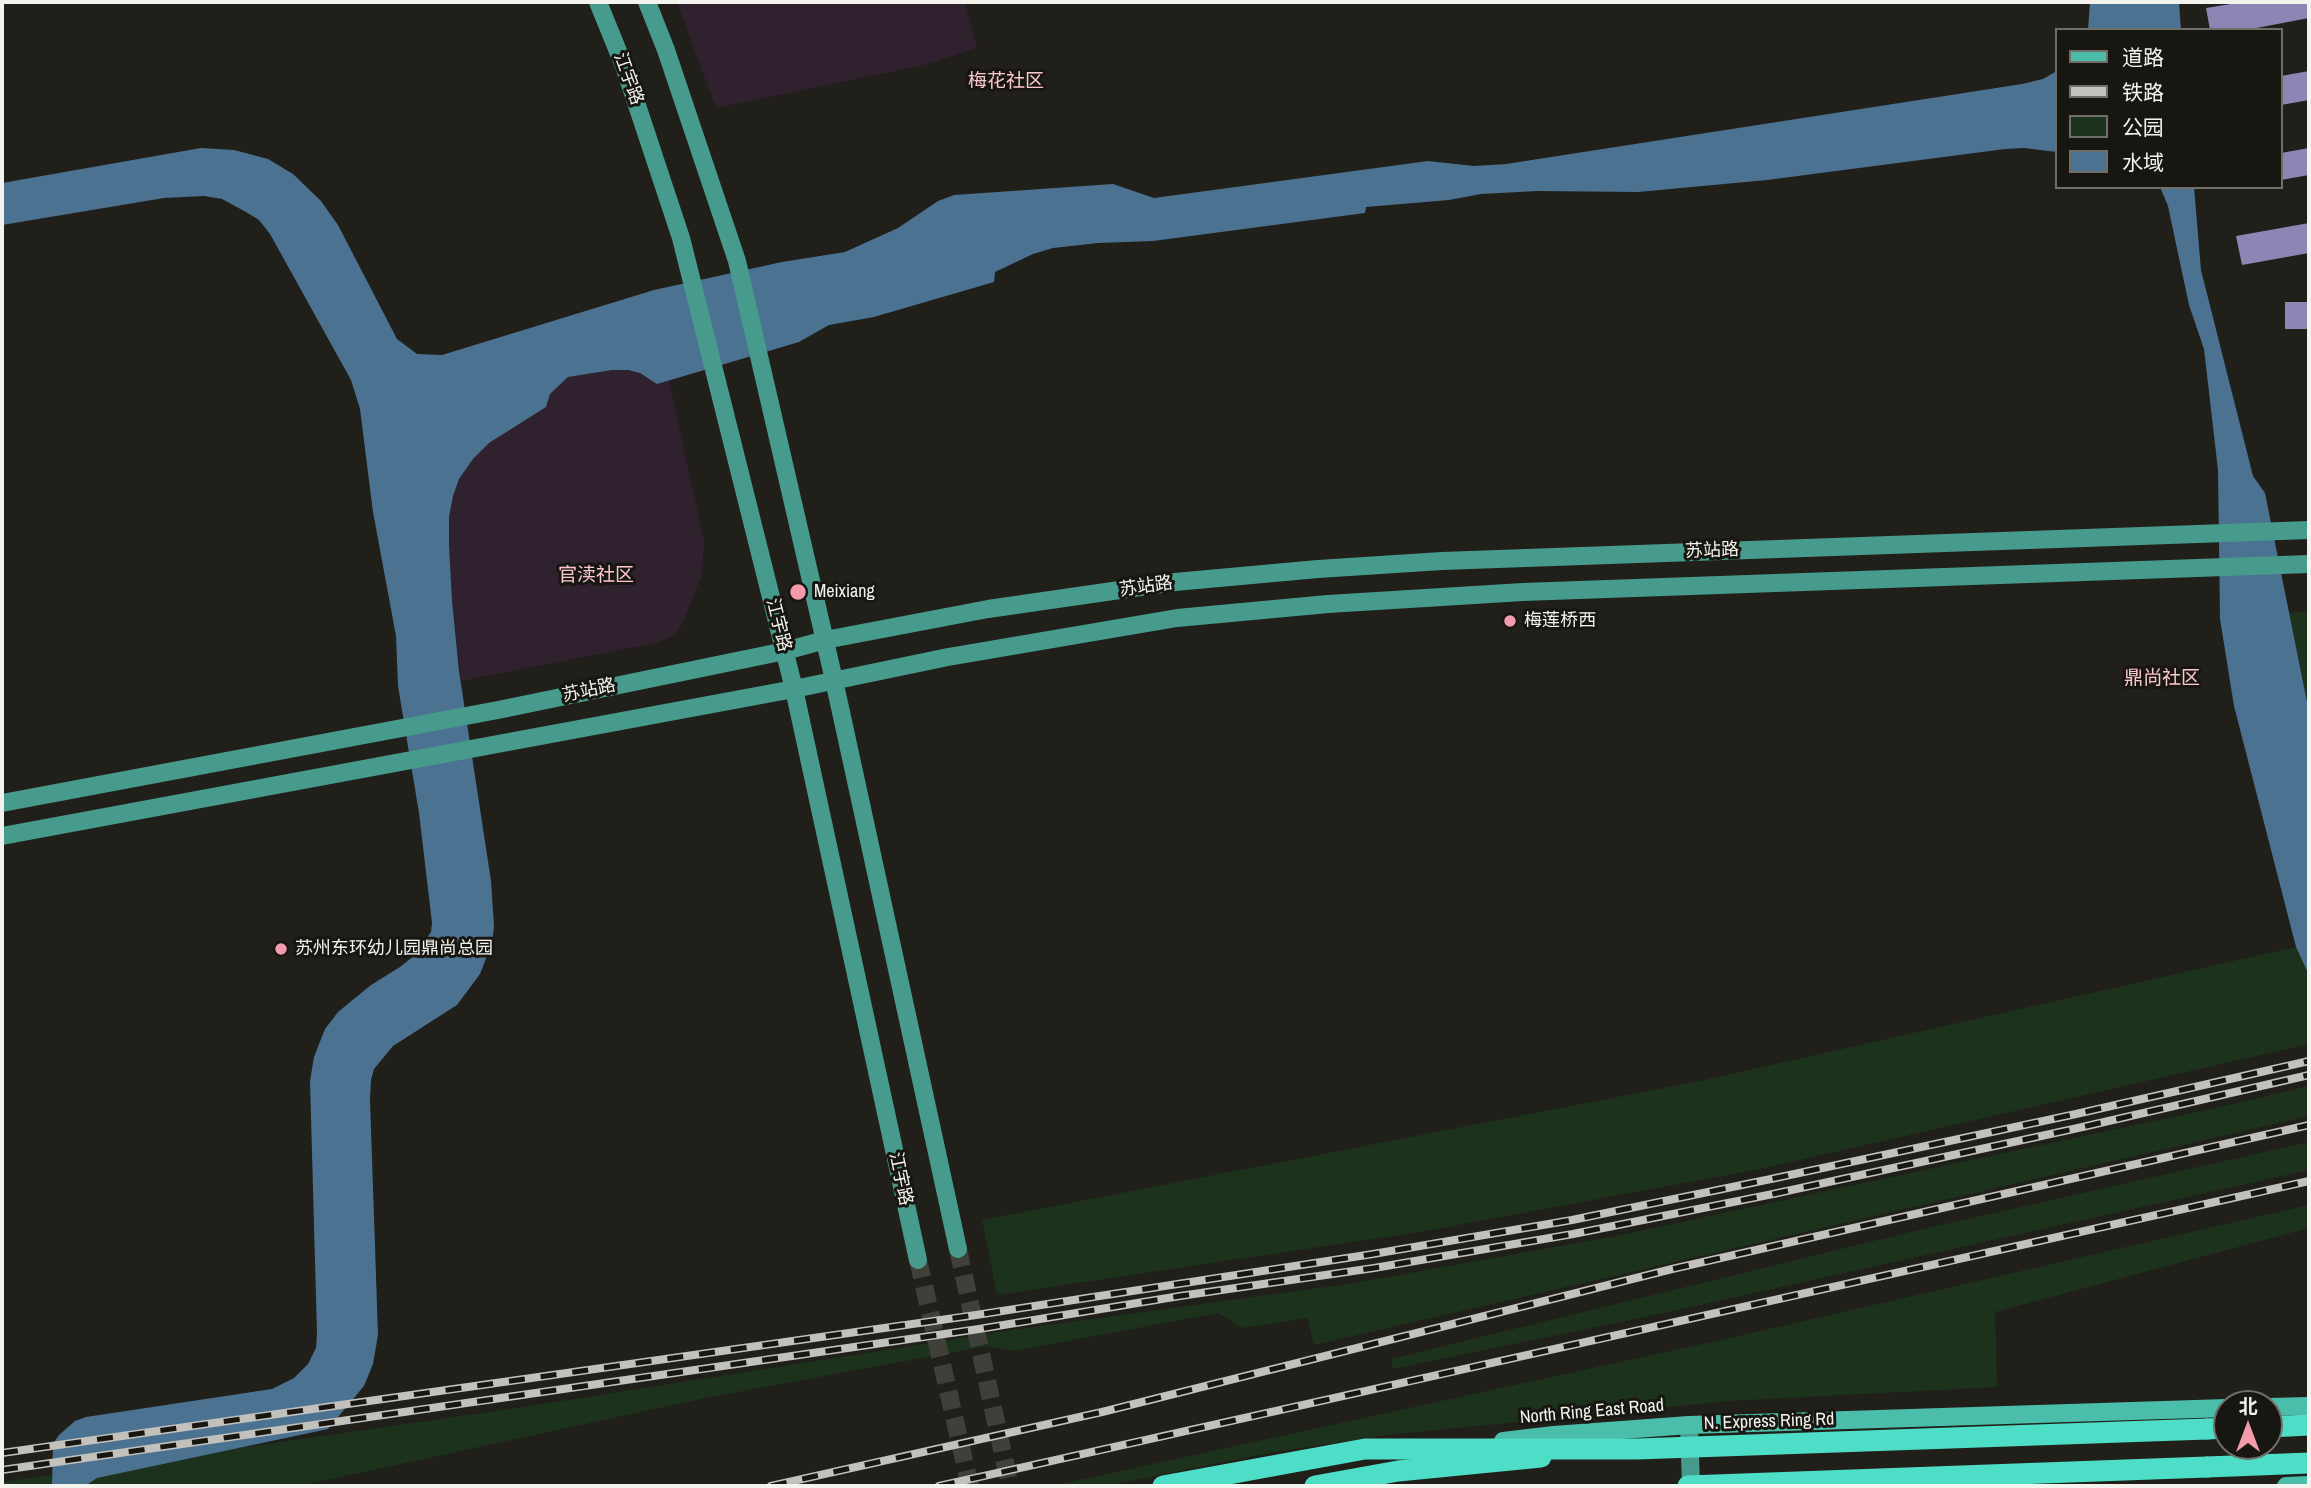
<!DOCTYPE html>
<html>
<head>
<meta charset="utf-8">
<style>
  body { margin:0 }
  #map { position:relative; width:2311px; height:1488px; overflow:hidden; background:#211f19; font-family:"Archivo Narrow","Noto Sans SC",sans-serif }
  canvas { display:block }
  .frame { position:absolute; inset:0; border:4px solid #f3f2ed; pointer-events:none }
  .legend { position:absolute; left:2055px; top:28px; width:228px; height:161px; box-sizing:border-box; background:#181610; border:2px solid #706e68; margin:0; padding:9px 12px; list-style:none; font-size:21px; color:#f3f2ed }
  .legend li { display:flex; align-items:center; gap:14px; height:35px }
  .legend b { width:35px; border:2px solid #706e68 }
  .north { position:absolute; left:2213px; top:1390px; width:70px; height:70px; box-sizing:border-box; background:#181610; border:2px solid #706e68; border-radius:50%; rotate:0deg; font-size:19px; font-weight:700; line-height:28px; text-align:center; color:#f3f2ed }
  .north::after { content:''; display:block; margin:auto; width:24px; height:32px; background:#f39aab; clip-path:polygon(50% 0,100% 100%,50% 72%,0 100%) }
</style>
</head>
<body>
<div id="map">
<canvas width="2311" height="1488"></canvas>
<div class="frame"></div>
<ul class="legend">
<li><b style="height:9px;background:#4bbeab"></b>道路</li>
<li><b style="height:9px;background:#c2c1bb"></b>铁路</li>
<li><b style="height:19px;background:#1d321d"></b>公园</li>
<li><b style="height:19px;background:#4c7292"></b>水域</li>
</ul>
<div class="north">北</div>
</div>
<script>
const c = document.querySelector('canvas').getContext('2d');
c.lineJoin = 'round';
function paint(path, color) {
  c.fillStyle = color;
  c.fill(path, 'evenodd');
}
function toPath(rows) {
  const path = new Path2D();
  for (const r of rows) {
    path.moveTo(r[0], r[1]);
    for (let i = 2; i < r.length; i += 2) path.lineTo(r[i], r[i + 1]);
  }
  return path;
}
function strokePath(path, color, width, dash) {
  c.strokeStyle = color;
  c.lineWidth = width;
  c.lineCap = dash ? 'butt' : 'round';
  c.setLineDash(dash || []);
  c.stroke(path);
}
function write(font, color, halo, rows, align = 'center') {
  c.font = font + ' "Archivo Narrow","Noto Sans SC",sans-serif';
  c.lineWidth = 6;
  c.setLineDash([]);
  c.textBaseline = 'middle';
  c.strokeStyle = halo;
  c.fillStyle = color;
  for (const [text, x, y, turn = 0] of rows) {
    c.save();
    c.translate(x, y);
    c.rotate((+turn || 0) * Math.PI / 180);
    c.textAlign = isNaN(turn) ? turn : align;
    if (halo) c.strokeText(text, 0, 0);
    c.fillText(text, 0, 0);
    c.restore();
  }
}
paint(toPath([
  [677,2,965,2,977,48,924,65,716,108],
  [612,370,628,370,640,373,657,384,669,380,704,541,702,574,682,625,673,636,656,643,461,681,452,601,449,545,449,517,453,496,459,479,473,459,489,443,546,407,550,394,568,377]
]), '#2f212d');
paint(toPath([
  [2309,611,2309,712,2288,613],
  [2296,947,2309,975,2309,1044,1760,1169,1420,1232,997,1295,982,1220,1700,1081],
  [2309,1086,2309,1116,1314,1345,1307,1318,1243,1328,1218,1313,1014,1351,987,1346,710,1397,299,1486,2,1486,2,1482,517,1408,1019,1329,1348,1284,1616,1236,2224,1106],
  [2309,1142,2309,1170,1664,1313,1393,1369,1391,1359,1923,1229],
  [2309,1205,2309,1228,1995,1312,1997,1387,1729,1401,1387,1435,1268,1453,1106,1486,1052,1486,1721,1340]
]), '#1d321d');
paint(toPath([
  [2090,2,2179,2,2181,30,2088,30],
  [2057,71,2057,152,2024,148,2005,149,1767,180,1638,192,1538,191,1481,194,1449,200,1366,207,1365,213,1153,241,1098,243,1053,248,1033,254,995,272,994,282,874,317,829,325,799,342,657,384,640,373,628,370,612,370,568,377,550,394,546,407,489,443,473,459,459,479,453,496,449,517,449,545,452,601,459,671,491,881,494,926,492,943,480,974,457,1005,393,1046,374,1069,371,1080,370,1100,378,1335,373,1364,364,1386,328,1429,97,1478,85,1486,52,1486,53,1444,59,1435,75,1421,86,1417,272,1389,294,1378,308,1364,316,1348,317,1334,310,1081,314,1057,325,1029,338,1012,371,985,400,967,415,955,431,932,432,923,419,813,398,686,396,636,373,512,360,409,351,380,270,234,259,220,246,212,222,199,204,196,164,198,2,225,2,183,201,148,234,150,268,159,293,174,321,201,338,225,397,339,417,354,442,355,654,290,782,262,845,252,898,228,938,201,954,195,1113,184,1154,198,1428,161,1474,166,1506,164,2022,84,2043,79],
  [2160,187,2194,187,2201,270,2253,476,2265,493,2309,712,2309,975,2296,947,2234,706,2220,619,2218,470,2204,349,2189,305,2168,206]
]), '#4c7292');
paint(toPath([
  [2243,2,2309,2,2309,18,2246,30,2210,30,2206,8],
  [2309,71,2309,100,2281,105,2281,76],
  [2309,148,2309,175,2281,180,2281,153],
  [2309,223,2309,253,2242,265,2236,236],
  [2285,302,2309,302,2309,329,2285,329]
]), '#8b86b3');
strokePath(toPath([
  [958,1249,1010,1486],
  [918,1260,970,1486]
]), '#403f39', 18, [18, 9]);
strokePath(toPath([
  [598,2,624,66,681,238,794,689,918,1260],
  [647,2,666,50,737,261,834,680,958,1249],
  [2,803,498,710,785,651,825,640,988,609,1175,582,1318,569,1442,561,2309,530],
  [2,836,794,689,948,657,1177,618,1328,604,1523,592,2309,564],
  [1689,1425,1691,1486]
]), '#469b8c', 18);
strokePath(toPath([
  [2269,1407,2309,1406],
  [1503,1441,1554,1435,1689,1425,2227,1408],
  [2286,1486,2309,1485]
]), '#4bbeab', 18);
strokePath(toPath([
  [2269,1427,2309,1425],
  [2207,1429,2227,1428],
  [2207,1467,2309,1463],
  [1315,1486,1398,1471,1541,1457]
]), '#4edec7', 21);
const rail = toPath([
  [2,1453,976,1315,1373,1254,1572,1220,1771,1179,2076,1114,2309,1061],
  [2,1470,979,1329,1180,1296,1374,1268,1573,1234,1773,1194,2078,1128,2309,1075],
  [771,1486,1102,1412,1672,1269,2309,1125],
  [939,1486,2309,1181]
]);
strokePath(rail, '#c2c1bb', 8);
strokePath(rail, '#181610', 5, [16]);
strokePath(toPath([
  [1163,1486,1365,1449,1637,1449,2207,1429],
  [1688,1486,2207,1467]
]), '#4edec7', 21);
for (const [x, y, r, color] of [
  [798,592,9,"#f39aab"],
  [1510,621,7,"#f39aab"],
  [281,949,7,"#f39aab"]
]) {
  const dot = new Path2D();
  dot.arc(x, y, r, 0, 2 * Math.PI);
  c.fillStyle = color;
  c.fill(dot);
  strokePath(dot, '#181610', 2.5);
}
write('18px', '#f3f2ed', '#181610', [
  ["江宇路",628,79,70],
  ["苏站路",1712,551,-2],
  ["苏站路",1146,587,-8],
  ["江宇路",778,625,76],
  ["苏站路",589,691,-12],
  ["江宇路",900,1179,78],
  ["North Ring East Road",1592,1412,-5],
  ["N. Express Ring Rd",1769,1422,-2]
]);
write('18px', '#f3f2ed', '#181610', [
  ["Meixiang",814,592],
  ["梅莲桥西",1524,621],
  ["苏州东环幼儿园鼎尚总园",295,949]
], 'left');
write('19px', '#fac6cf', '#181610', [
  ["梅花社区",1006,82],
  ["官渎社区",596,576],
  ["鼎尚社区",2162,679]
]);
</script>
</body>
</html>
